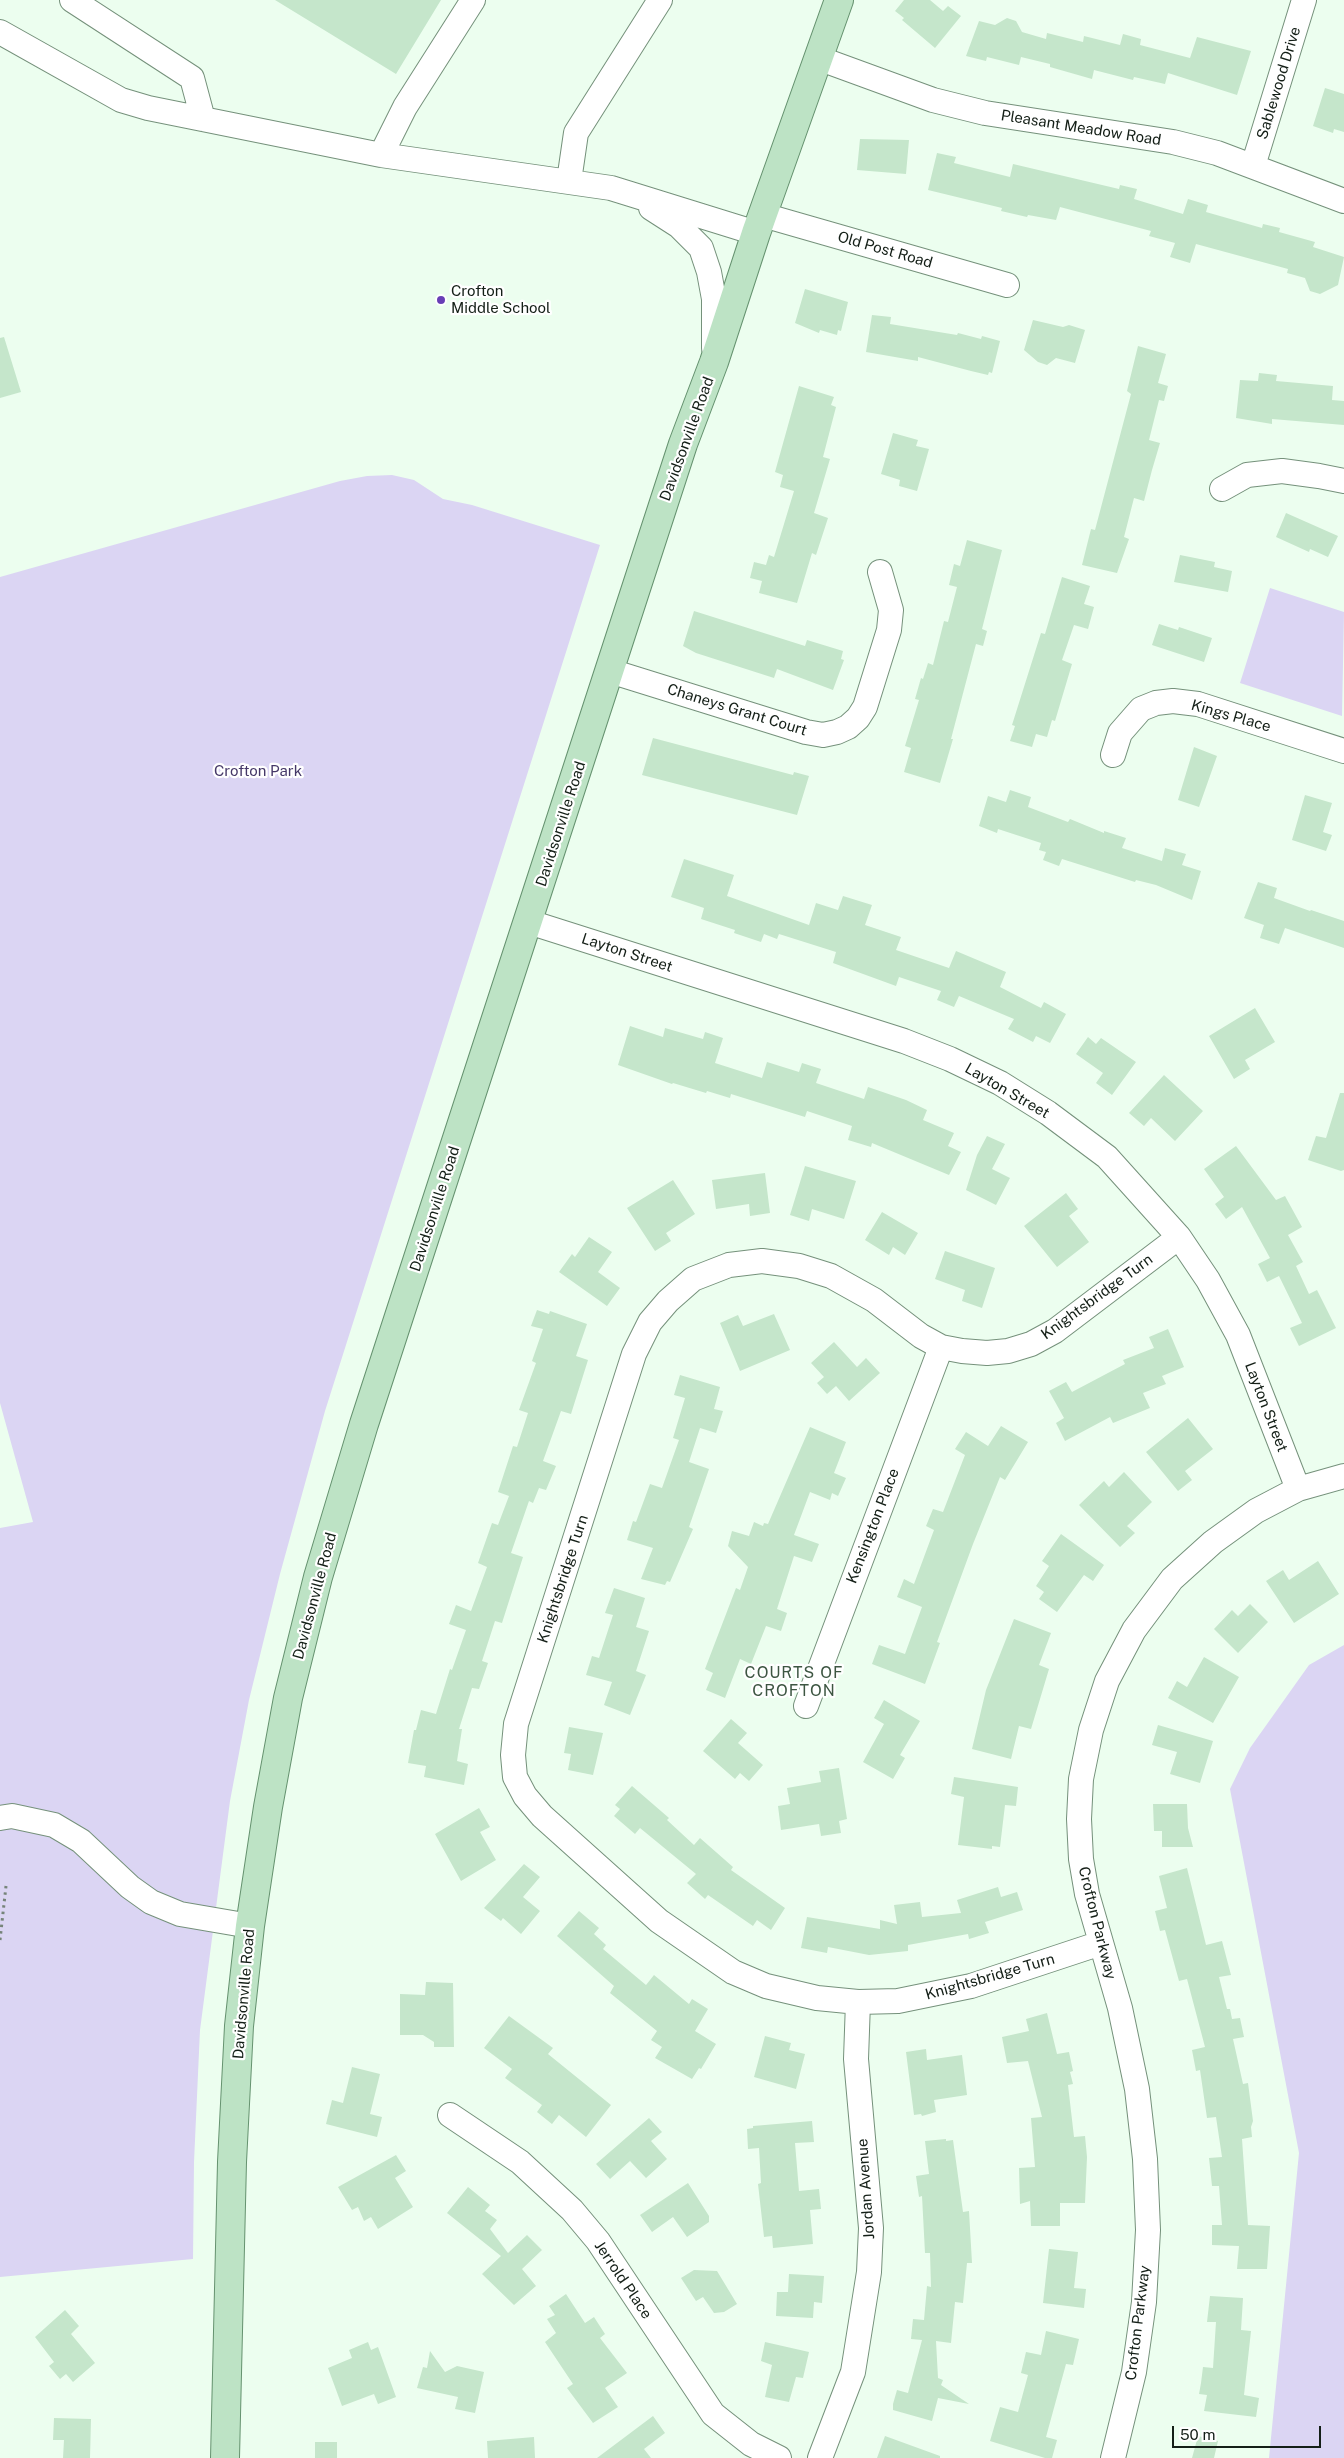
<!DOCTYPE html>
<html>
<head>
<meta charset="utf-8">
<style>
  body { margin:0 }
  #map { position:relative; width:1344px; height:2458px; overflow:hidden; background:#ecfeef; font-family:"Public Sans",sans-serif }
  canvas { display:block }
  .scale { position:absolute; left:1172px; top:2426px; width:149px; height:22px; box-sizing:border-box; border:2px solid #141f17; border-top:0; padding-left:6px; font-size:15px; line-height:18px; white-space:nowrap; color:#141f17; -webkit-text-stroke:4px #fff; paint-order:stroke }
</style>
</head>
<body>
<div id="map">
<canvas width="1344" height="2458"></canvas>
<div class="scale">50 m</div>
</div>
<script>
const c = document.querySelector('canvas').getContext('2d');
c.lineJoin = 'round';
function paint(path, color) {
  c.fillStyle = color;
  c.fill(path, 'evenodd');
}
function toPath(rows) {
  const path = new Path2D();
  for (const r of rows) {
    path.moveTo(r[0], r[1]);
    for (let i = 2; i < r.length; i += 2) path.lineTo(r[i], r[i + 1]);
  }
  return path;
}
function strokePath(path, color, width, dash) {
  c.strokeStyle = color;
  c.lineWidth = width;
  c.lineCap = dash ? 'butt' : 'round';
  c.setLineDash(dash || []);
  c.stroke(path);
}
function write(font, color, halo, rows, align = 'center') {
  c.font = font + ' "Public Sans",sans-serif';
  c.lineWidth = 4.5;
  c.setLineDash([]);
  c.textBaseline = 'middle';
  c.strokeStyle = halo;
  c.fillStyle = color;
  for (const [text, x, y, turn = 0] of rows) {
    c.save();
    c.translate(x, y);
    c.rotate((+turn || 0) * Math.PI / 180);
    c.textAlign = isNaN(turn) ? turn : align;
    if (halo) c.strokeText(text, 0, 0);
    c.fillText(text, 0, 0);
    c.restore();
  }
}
paint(toPath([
  [392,475,414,480,443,499,472,505,600,545,325,1411,280,1574,249,1700,230,1801,200,2030,194,2162,193,2259,0,2277,0,1528,33,1522,0,1403,0,577,340,481,367,476],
  [1270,588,1344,612,1342,716,1240,683],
  [1344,1645,1344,2458,1269,2458,1299,2153,1230,1789,1250,1748,1309,1665]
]), '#dbd5f3');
paint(toPath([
  [275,0,441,0,396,74],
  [904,0,930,0,943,11,948,6,961,16,935,48,902,20,904,18,895,11],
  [1007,18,1016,21,1022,32,1046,39,1047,33,1083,42,1084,36,1120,45,1123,34,1141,39,1140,45,1190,58,1197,37,1251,51,1237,95,1168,73,1165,84,1134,77,1133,80,1094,70,1092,79,1050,67,1050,64,1021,57,1019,65,987,57,986,61,966,56,979,21,995,25],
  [1325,88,1344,94,1344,132,1334,129,1333,133,1313,126],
  [860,139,909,140,906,174,857,170],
  [937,153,956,157,954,163,1010,177,1013,164,1119,189,1120,185,1137,189,1134,199,1183,214,1188,199,1208,205,1206,212,1262,228,1263,224,1280,228,1279,232,1315,242,1313,247,1344,257,1338,285,1320,294,1310,291,1305,278,1287,273,1288,269,1196,244,1190,263,1170,257,1175,243,1149,236,1151,231,1060,207,1056,220,1028,215,1027,217,1001,211,1002,208,928,190],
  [805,289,848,302,841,331,838,330,837,335,820,330,819,333,795,323],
  [872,315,891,317,890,324,957,335,958,333,981,339,982,336,1000,341,992,373,989,372,988,375,971,371,918,357,918,361,866,352],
  [1033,320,1063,327,1069,325,1085,330,1075,363,1056,358,1047,365,1038,362,1024,350],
  [4,337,21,392,0,398,0,338],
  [1138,346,1166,354,1158,383,1168,386,1164,401,1159,400,1149,440,1160,443,1152,470,1144,501,1134,498,1124,537,1129,539,1117,573,1082,565,1091,529,1095,530,1131,394,1127,391],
  [1259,373,1277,375,1276,381,1333,386,1332,400,1344,401,1344,425,1272,419,1272,424,1236,418,1240,380,1258,381],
  [799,386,834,397,831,405,836,407,823,457,830,459,814,513,828,518,816,555,812,553,797,603,759,593,762,581,750,578,754,562,766,565,769,555,774,557,794,491,780,487,783,475,775,472],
  [893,433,918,440,916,446,929,449,917,491,899,486,900,480,881,474],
  [1286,513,1338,536,1328,557,1310,549,1309,552,1276,537],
  [967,540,1002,550,982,629,987,631,983,646,976,644,951,739,953,739,940,783,904,772,911,748,905,746,919,700,915,699,921,678,923,679,928,663,933,665,944,621,948,622,957,587,949,585,954,564,960,566],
  [1180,555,1215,562,1214,567,1232,571,1228,592,1174,582],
  [1062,577,1090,586,1084,604,1094,607,1088,629,1074,625,1062,660,1072,664,1055,721,1052,720,1047,737,1036,734,1032,747,1010,741,1015,726,1012,725,1041,633,1045,634],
  [694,611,805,646,807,640,843,651,841,659,844,660,833,690,777,669,774,678,696,653,683,646],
  [1159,624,1178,630,1179,627,1212,638,1204,662,1152,645],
  [653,738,793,775,794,772,809,776,797,815,642,775],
  [1194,747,1217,756,1199,807,1178,800],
  [1010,790,1031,797,1028,807,1068,822,1070,819,1104,833,1104,831,1126,838,1122,848,1162,861,1165,848,1186,854,1182,865,1201,871,1192,900,1156,885,1136,880,1135,882,1062,859,1059,866,1043,860,1046,852,1039,850,1041,843,998,829,997,833,979,826,988,796,1006,802],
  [1305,795,1332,803,1323,832,1332,835,1326,851,1292,840],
  [684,859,734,875,727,896,809,925,816,903,838,910,843,896,872,905,865,925,901,937,896,950,949,968,956,951,1006,972,1000,987,1041,1008,1044,1002,1066,1014,1050,1043,1036,1036,1033,1042,1008,1029,1014,1019,959,996,954,1007,937,1000,941,991,899,977,896,986,833,963,836,952,779,934,777,939,764,934,761,942,734,933,735,930,701,919,704,908,671,897],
  [1258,882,1277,888,1274,898,1310,911,1311,910,1344,921,1344,948,1285,928,1279,944,1260,938,1264,925,1244,918],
  [1255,1008,1275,1042,1245,1060,1250,1069,1234,1079,1209,1036],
  [630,1026,663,1037,665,1028,703,1039,705,1032,723,1038,715,1063,762,1078,767,1062,799,1072,802,1063,821,1069,816,1083,864,1099,868,1087,906,1100,927,1110,923,1120,954,1133,948,1146,961,1152,949,1175,872,1143,871,1147,848,1140,852,1126,807,1111,805,1117,731,1094,730,1098,707,1091,706,1093,673,1083,672,1084,618,1065],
  [1088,1037,1096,1044,1101,1038,1136,1062,1112,1095,1096,1083,1103,1073,1076,1054],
  [1164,1075,1203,1111,1175,1141,1151,1118,1144,1126,1129,1113],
  [1340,1093,1344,1093,1344,1170,1341,1171,1308,1160,1316,1136,1326,1138],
  [987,1136,1005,1144,992,1169,1010,1178,996,1205,966,1190,977,1155],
  [1236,1146,1276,1200,1285,1196,1302,1227,1288,1235,1303,1262,1296,1266,1309,1294,1317,1290,1336,1328,1299,1346,1290,1328,1302,1323,1279,1276,1267,1282,1258,1264,1270,1258,1242,1207,1226,1219,1215,1204,1224,1197,1204,1169],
  [805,1166,856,1181,844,1219,812,1209,809,1221,790,1215],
  [765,1173,770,1213,750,1216,749,1204,716,1209,712,1180],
  [673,1180,695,1214,666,1233,671,1241,655,1251,627,1208],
  [1066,1193,1078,1209,1069,1216,1089,1242,1057,1267,1024,1226],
  [882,1212,918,1233,905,1255,893,1247,889,1255,865,1240],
  [589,1237,612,1252,598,1272,620,1288,607,1306,559,1272,572,1254,575,1257],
  [945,1251,995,1268,982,1308,962,1301,965,1290,935,1279],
  [537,1310,549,1314,550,1311,587,1324,576,1356,588,1360,571,1414,561,1411,543,1461,556,1466,546,1490,539,1488,533,1503,529,1501,511,1553,523,1557,502,1623,495,1621,482,1661,488,1663,479,1689,472,1688,459,1729,462,1729,457,1761,468,1764,464,1785,424,1777,426,1766,408,1763,414,1730,416,1730,421,1710,436,1714,450,1669,452,1670,466,1630,449,1624,456,1605,471,1611,487,1567,478,1563,492,1523,498,1525,509,1496,498,1492,513,1446,517,1447,528,1413,519,1410,536,1363,532,1361,543,1329,531,1326],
  [774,1314,790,1350,740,1371,720,1323,738,1315,743,1326],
  [1168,1329,1184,1367,1162,1376,1166,1384,1143,1393,1150,1408,1113,1423,1110,1417,1065,1441,1056,1423,1064,1418,1049,1391,1066,1382,1072,1392,1125,1364,1123,1360,1154,1348,1149,1337],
  [834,1342,857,1367,866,1358,880,1373,849,1401,836,1386,827,1394,817,1383,824,1377,811,1363],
  [680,1375,720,1387,714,1409,723,1411,716,1433,700,1428,689,1462,709,1469,689,1527,693,1529,670,1582,667,1581,665,1585,641,1579,653,1548,627,1540,633,1521,636,1522,650,1484,662,1488,679,1440,673,1438,685,1398,674,1395],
  [1188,1418,1213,1449,1185,1471,1192,1480,1178,1491,1146,1452],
  [1001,1426,1028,1442,1005,1480,1000,1477,973,1544,937,1642,940,1643,925,1684,872,1664,879,1645,905,1654,922,1607,897,1597,904,1579,914,1584,934,1530,926,1526,933,1509,943,1512,965,1455,955,1449,966,1432,988,1446],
  [810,1427,846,1442,834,1473,846,1478,838,1496,832,1493,830,1500,810,1492,794,1535,819,1544,812,1562,794,1556,777,1609,787,1613,781,1631,766,1626,751,1664,740,1659,725,1698,706,1690,713,1673,705,1669,736,1588,740,1590,748,1567,728,1546,732,1531,749,1536,754,1522,763,1526,764,1523,768,1524],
  [1124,1472,1152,1502,1127,1526,1135,1533,1120,1547,1079,1505,1104,1481,1109,1487],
  [1061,1534,1104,1565,1093,1581,1084,1575,1057,1612,1039,1599,1044,1592,1036,1586,1049,1566,1042,1561],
  [1318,1561,1339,1594,1294,1623,1266,1581,1283,1570,1289,1580],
  [614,1588,645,1598,636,1627,649,1631,636,1671,646,1675,630,1715,604,1705,612,1682,586,1675,592,1656,599,1658,613,1615,605,1613],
  [1250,1604,1268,1622,1238,1653,1214,1629,1232,1610,1238,1616],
  [1014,1619,1051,1633,1039,1665,1049,1669,1031,1729,1019,1726,1011,1759,972,1749,986,1690],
  [1204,1657,1239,1677,1213,1723,1168,1698,1177,1681,1187,1687],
  [884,1700,920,1721,900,1755,905,1758,893,1779,863,1762,884,1724,874,1718],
  [731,1719,747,1733,738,1743,763,1765,749,1781,740,1773,735,1779,703,1751],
  [1158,1725,1213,1741,1200,1783,1170,1774,1177,1752,1152,1745],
  [569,1727,603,1733,593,1775,568,1770,571,1754,564,1753],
  [839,1768,847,1819,839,1821,841,1833,821,1836,819,1824,781,1830,778,1806,790,1804,787,1788,821,1782,819,1771],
  [954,1777,1018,1787,1016,1806,1005,1805,1000,1847,992,1846,992,1849,958,1845,964,1797,951,1794],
  [632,1786,669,1818,667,1820,694,1845,700,1838,733,1867,731,1870,785,1908,771,1930,757,1920,753,1926,708,1895,705,1899,687,1883,696,1874,640,1828,635,1834,614,1816,620,1809,615,1805],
  [1153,1804,1187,1804,1188,1828,1193,1847,1162,1847,1162,1831,1154,1831],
  [479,1808,490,1827,480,1832,496,1860,461,1881,435,1834],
  [524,1864,540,1877,523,1897,540,1911,521,1934,503,1918,501,1921,484,1908],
  [1187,1868,1206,1945,1222,1941,1231,1975,1219,1977,1227,2009,1230,2009,1232,2019,1240,2018,1244,2037,1233,2039,1243,2084,1248,2083,1253,2121,1251,2127,1252,2137,1242,2139,1248,2225,1270,2226,1267,2269,1237,2269,1239,2246,1212,2245,1212,2225,1222,2225,1219,2186,1212,2186,1209,2158,1222,2157,1216,2117,1207,2118,1200,2070,1196,2071,1192,2050,1205,2047,1187,1979,1179,1981,1165,1930,1160,1931,1155,1911,1167,1908,1159,1876],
  [998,1887,1001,1897,1017,1892,1023,1910,985,1922,989,1933,969,1939,968,1934,908,1945,908,1951,869,1955,828,1947,827,1953,801,1948,807,1917,880,1929,880,1920,897,1924,894,1905,920,1902,922,1917,961,1913,957,1900],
  [579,1911,599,1928,594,1934,606,1945,603,1949,646,1985,654,1975,689,2004,692,1999,708,2009,695,2031,716,2044,701,2069,699,2068,692,2079,655,2058,662,2047,651,2040,657,2031,610,1993,614,1986,557,1936],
  [426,1982,453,1983,454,2047,434,2047,434,2042,423,2035,400,2035,400,1994,425,1995],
  [1047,2013,1057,2054,1069,2052,1073,2071,1070,2072,1073,2084,1068,2085,1074,2137,1085,2136,1087,2157,1085,2203,1060,2203,1060,2226,1031,2226,1030,2201,1020,2204,1019,2168,1035,2167,1031,2118,1042,2117,1028,2061,1007,2063,1002,2037,1029,2031,1026,2019],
  [509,2016,553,2048,548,2054,611,2105,586,2137,559,2115,552,2124,537,2112,542,2105,505,2078,512,2069,484,2048],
  [765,2036,791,2043,789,2050,805,2054,796,2089,754,2077],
  [926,2049,927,2060,962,2055,967,2095,934,2100,936,2112,922,2116,921,2114,914,2115,906,2052],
  [352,2067,380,2074,370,2114,382,2117,377,2137,326,2124,332,2100,343,2103],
  [649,2118,662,2132,651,2141,667,2159,646,2178,630,2161,610,2179,596,2164],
  [812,2121,814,2142,795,2143,799,2191,819,2189,821,2209,810,2210,813,2244,773,2248,772,2236,764,2237,758,2184,761,2183,759,2148,748,2149,747,2129,753,2128,753,2126],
  [946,2139,946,2141,953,2140,963,2212,969,2211,972,2263,967,2263,963,2303,955,2302,951,2343,936,2341,938,2378,943,2380,941,2385,969,2404,938,2398,932,2421,893,2410,893,2404,897,2390,908,2393,922,2340,911,2339,913,2319,924,2320,927,2286,931,2287,930,2253,925,2253,922,2196,919,2197,916,2176,929,2174,925,2141],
  [396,2155,406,2171,395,2178,413,2207,378,2229,371,2217,364,2221,358,2207,352,2210,338,2187],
  [688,2183,709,2216,709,2222,687,2237,673,2217,652,2232,640,2215],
  [468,2187,490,2205,485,2211,497,2220,490,2229,508,2253,527,2235,542,2250,522,2269,536,2286,514,2305,482,2274,501,2256,447,2213],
  [1049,2249,1078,2252,1074,2288,1086,2289,1084,2308,1043,2303],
  [694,2270,717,2271,737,2304,724,2312,714,2313,703,2297,696,2301,681,2278],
  [789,2274,824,2276,822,2303,814,2302,813,2318,776,2316,777,2292,788,2292],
  [566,2294,585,2323,594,2317,605,2334,600,2338,627,2373,605,2388,618,2407,593,2423,567,2388,573,2384,545,2342,556,2333,547,2319,555,2315,549,2306],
  [1210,2296,1243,2298,1241,2330,1251,2331,1244,2395,1259,2398,1256,2417,1204,2411,1207,2395,1199,2394,1201,2383,1203,2367,1213,2368,1216,2322,1207,2322],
  [65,2310,79,2326,71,2334,95,2363,73,2382,66,2374,60,2379,49,2366,54,2362,35,2337],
  [1046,2331,1079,2339,1073,2365,1066,2364,1046,2437,1057,2440,1052,2458,1045,2458,990,2441,1000,2407,1018,2412,1028,2375,1021,2373,1026,2352,1041,2355],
  [368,2342,371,2350,378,2347,396,2397,378,2404,374,2394,342,2406,328,2368,352,2358,349,2350],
  [765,2342,809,2352,803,2378,796,2377,789,2402,765,2397,772,2365,761,2361],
  [430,2351,445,2372,457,2366,484,2372,475,2413,455,2409,458,2397,417,2388,423,2367,427,2368],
  [653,2416,665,2433,644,2449,651,2458,597,2458],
  [54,2418,91,2419,90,2458,63,2458,64,2440,53,2440],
  [885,2436,940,2456,940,2458,877,2458],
  [1198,2436,1218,2441,1214,2458,1192,2458],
  [534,2437,535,2458,488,2458,487,2441],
  [315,2442,337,2442,337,2458,315,2458]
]), '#c5e6cb');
const minor = toPath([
  [72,0,192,78,203,119],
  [0,32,121,100,148,108,381,155,611,188,756,233],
  [818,58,933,100,985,113,1173,142,1217,153,1344,201],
  [381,155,405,107,473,0],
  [1253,166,1304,0],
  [569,181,576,133,660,0],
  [651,208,679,226,701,248,709,272,714,299,714,348],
  [763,215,1007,285],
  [1222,489,1247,475,1282,471,1319,476,1344,481],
  [610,671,806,732,823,735,837,732,848,727,858,718,865,707,889,630,891,610,880,572],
  [1113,755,1120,733,1141,709,1156,703,1173,701,1198,704,1344,751],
  [529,922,904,1041,950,1059,1000,1083,1048,1113,1107,1157,1179,1237,1208,1280,1238,1335,1298,1489],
  [806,1706,941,1347],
  [0,1818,12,1816,54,1825,81,1841,130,1887,151,1902,180,1914,250,1926],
  [1101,1943,971,1986,898,2001,858,2002,817,1998,766,1986,733,1972,659,1921,542,1816,525,1796,515,1777,513,1755,516,1724,634,1354,650,1322,668,1301,693,1279,729,1265,762,1261,799,1266,831,1276,874,1300,921,1336,941,1347,962,1351,987,1353,1008,1351,1031,1344,1055,1331,1179,1237],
  [450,2115,520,2162,572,2210,598,2241,713,2414,751,2444,779,2458],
  [820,2458,853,2372,869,2272,871,2228,856,2059,858,2002],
  [1113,2458,1134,2372,1144,2302,1148,2230,1145,2159,1137,2089,1120,2008,1087,1894,1081,1859,1079,1819,1081,1779,1091,1730,1107,1681,1134,1630,1172,1579,1213,1542,1256,1511,1298,1489,1344,1476]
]);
const major = toPath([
  [225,2458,232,2162,239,2026,250,1926,268,1807,288,1698,318,1577,364,1424,683,444,714,362,756,233,839,0]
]);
strokePath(minor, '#75917b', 26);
strokePath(major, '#65926f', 30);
strokePath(toPath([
  [0,1940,6,1886]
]), '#768479', 3, [2.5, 4]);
strokePath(minor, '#fff', 24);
strokePath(major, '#bde3c5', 28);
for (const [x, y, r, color] of [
  [441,300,5,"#683eb6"]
]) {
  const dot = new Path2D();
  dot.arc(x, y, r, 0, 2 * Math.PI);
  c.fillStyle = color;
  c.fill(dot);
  strokePath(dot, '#fff', 2);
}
write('15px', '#141f17', '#fff', [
  ["Sablewood Drive",1279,83,-73],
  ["Pleasant Meadow Road",1081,128,9],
  ["Old Post Road",885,250,16],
  ["Davidsonville Road",687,439,-70],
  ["Chaneys Grant Court",737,710,17],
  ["Kings Place",1231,716,16],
  ["Davidsonville Road",561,824,-72],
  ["Layton Street",627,953,18],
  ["Layton Street",1007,1091,30],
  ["Davidsonville Road",435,1209,-72],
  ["Knightsbridge Turn",1097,1297,-36],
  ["Layton Street",1266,1407,69],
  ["Kensington Place",873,1526,-69],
  ["Knightsbridge Turn",563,1579,-72],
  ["Davidsonville Road",315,1596,-75],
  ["Crofton Parkway",1097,1923,76],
  ["Knightsbridge Turn",990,1977,-16],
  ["Davidsonville Road",244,1994,-85],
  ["Jordan Avenue",866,2189,-94],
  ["Jerrold Place",623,2280,56],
  ["Crofton Parkway",1138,2323,-83]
]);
write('15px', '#141f17', '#fff', [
  ["Crofton",451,291],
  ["Middle School",451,308]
], 'left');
write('15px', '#453868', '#fff', [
  ["Crofton Park",258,771]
]);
c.letterSpacing = '1px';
write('16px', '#3d5642', '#fff', [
  ["COURTS OF",794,1673],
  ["CROFTON",794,1691]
]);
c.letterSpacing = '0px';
</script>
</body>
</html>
